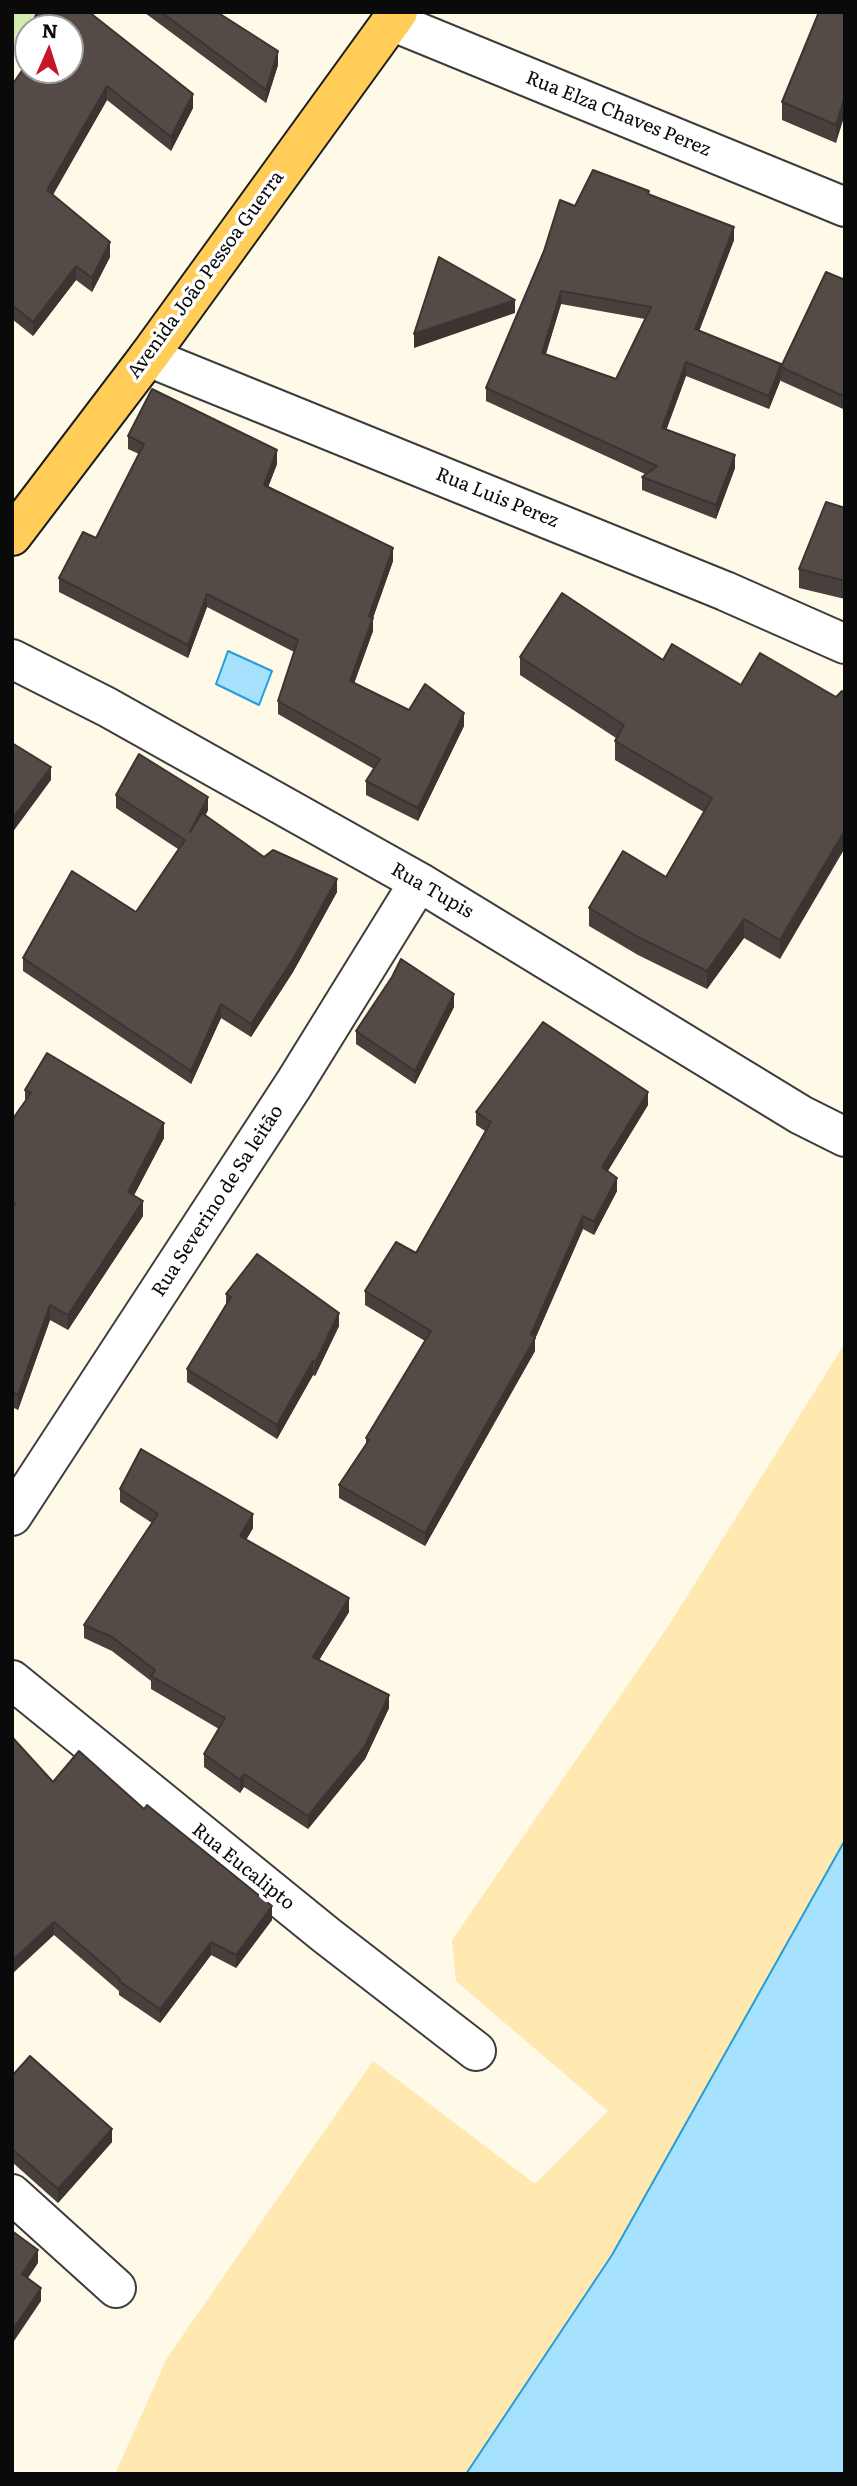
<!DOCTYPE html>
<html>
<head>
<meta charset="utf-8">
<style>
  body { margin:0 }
  #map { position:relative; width:857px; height:2486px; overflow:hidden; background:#fff9e8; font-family:Literata,serif }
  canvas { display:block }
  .frame { position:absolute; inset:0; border:14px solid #0a0a0a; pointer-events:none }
  .north { position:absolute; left:14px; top:14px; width:70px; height:70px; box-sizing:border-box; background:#fff; border:2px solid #9d9d9d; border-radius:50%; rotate:3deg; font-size:19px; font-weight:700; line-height:28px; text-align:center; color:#0a0a0a }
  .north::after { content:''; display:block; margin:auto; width:24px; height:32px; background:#c81528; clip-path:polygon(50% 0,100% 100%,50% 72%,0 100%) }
</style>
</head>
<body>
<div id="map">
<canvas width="857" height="2486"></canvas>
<div class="frame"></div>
<div class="north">N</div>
</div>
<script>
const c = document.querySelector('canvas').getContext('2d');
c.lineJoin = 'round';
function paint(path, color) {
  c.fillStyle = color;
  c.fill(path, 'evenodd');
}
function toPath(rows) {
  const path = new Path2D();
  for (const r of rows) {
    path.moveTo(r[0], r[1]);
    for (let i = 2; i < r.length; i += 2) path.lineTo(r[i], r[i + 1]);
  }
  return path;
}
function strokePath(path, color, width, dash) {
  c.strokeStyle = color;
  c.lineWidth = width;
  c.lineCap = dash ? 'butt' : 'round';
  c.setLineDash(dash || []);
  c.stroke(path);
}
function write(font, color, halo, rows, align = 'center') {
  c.font = font + ' Literata,serif';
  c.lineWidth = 7;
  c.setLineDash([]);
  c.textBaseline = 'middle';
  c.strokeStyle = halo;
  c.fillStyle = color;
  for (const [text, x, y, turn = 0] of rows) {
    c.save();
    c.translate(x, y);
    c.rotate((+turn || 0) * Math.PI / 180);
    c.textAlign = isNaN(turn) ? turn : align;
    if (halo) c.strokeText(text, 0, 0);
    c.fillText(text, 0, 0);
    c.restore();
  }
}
paint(toPath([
  [12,12,42,12,36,28,28,28,28,44,19,51,12,46]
]), '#d2edae');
paint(toPath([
  [845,1343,845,1840,612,2255,466,2474,115,2474,167,2358,373,2061,535,2184,608,2111,456,1981,452,1940,669,1625]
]), '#ffe9b0');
const water = toPath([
  [228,651,272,671,259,705,216,684,228,651],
  [845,1840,845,2474,466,2474,612,2255,845,1840]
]);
paint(water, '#a6e1fd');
strokePath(water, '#259ddb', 2);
const minor = toPath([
  [391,21,845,207],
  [148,357,725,591,845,644],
  [12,659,107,707,419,882,801,1115,845,1137],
  [12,1516,294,1084,419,882],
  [12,1680,326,1935,476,2051],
  [12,2194,116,2288]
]);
const major = toPath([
  [12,536,148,357,398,12]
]);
strokePath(minor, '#3d3d3d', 42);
strokePath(major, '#1b1b1b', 42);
strokePath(minor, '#fff', 38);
strokePath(major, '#ffcd58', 38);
paint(toPath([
  [37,12,89,12,193,94,193,108,171,151,107,100,53,195,110,242,110,257,92,292,76,280,33,336,12,319,12,85,28,62,28,70,70,70,70,28,31,28],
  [145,12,217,12,278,65,266,103,145,13],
  [845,12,836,143,782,120,782,102],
  [649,195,734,240,699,330,781,366,845,280,843,409,781,381,781,379,769,409,686,376,666,430,735,468,716,519,642,490,642,477,645,474,486,401,486,388,575,206],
  [561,304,645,319,616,379,546,354],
  [128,436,277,464,268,487,393,561,373,618,373,631,354,683,409,710,464,726,418,821,366,795,366,781,374,769,278,714,278,701,294,652,207,607,188,658,59,592,59,578,96,538,139,454,128,449],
  [845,508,845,599,799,588,799,569],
  [520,657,663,660,741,685,836,697,780,959,744,938,707,989,638,955,589,926,589,908,666,877,704,812,615,760,615,741,616,738,520,675],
  [116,795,208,810,205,816,264,857,337,892,293,972,251,1037,221,1018,191,1084,23,971,23,958,136,912,178,849,116,808],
  [392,977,454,1007,415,1084,356,1044,356,1031],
  [25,1090,164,1138,134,1195,143,1216,68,1330,50,1320,18,1410,12,1407,12,1120,25,1101],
  [648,1105,608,1171,617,1191,594,1235,583,1229,535,1339,535,1351,425,1546,339,1498,339,1485,366,1445,366,1438,425,1341,365,1305,365,1291,416,1253,485,1131,476,1125,476,1112],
  [226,1294,339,1326,315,1376,313,1375,277,1439,187,1382,187,1369,226,1304],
  [120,1489,253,1528,246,1540,349,1612,319,1660,389,1708,365,1759,308,1829,244,1787,240,1793,204,1767,204,1754,219,1729,151,1689,151,1681,112,1651,84,1638,84,1625,152,1523,120,1502],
  [53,1782,272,1920,236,1968,211,1955,160,2023,119,1995,119,1991,54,1935],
  [12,2076,112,2142,58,2203,12,2162]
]), '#48403c');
paint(toPath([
  [278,51,278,65,266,103,266,90],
  [107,86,107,100,47,204,47,190],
  [193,94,193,108,171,151,171,137],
  [845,96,845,114,836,143,836,125],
  [734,227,734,240,695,342,695,329],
  [110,242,110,257,92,292,92,278],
  [76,266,76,280,33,336,33,322],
  [561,291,561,304,542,366,542,353],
  [515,300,515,313,414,348,414,334],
  [686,362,686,376,662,442,662,428],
  [781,367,781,379,769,409,769,396],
  [845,392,845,405,843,409,843,396],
  [277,450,277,464,264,498,264,485],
  [735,455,735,468,716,519,716,505],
  [393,548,393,561,369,629,369,616],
  [207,594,207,607,188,658,188,645],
  [373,618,373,631,350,695,350,681],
  [464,713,464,726,418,821,418,808],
  [51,767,51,780,12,833,12,819],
  [208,797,208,810,190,846,190,832],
  [845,830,845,848,780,959,780,940],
  [337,879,337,892,293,972,251,1037,251,1024],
  [744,919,744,938,707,989,707,971],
  [454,994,454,1007,415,1084,415,1071],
  [221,1004,221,1018,191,1084,191,1071],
  [648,1092,648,1105,602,1180,602,1167],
  [164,1123,164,1138,128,1207,128,1192],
  [617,1178,617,1191,594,1235,594,1222],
  [143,1201,143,1216,68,1330,68,1315],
  [583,1216,583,1229,535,1339,535,1351,425,1546,425,1533,531,1334],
  [50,1305,50,1320,18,1410,18,1395],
  [339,1313,339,1326,315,1376,315,1363],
  [313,1361,313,1375,277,1439,277,1425],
  [253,1514,253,1528,240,1550,240,1536],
  [349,1598,349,1612,313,1670,313,1657],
  [389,1695,389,1708,365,1759,308,1829,308,1816],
  [244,1774,244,1787,240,1793,240,1780],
  [272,1906,272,1920,236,1968,236,1955],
  [54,1922,54,1935,12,1974,12,1961],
  [211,1942,211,1955,160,2023,160,2009],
  [112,2129,112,2142,58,2203,58,2189],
  [38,2250,38,2263,22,2287,22,2274],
  [41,2288,41,2301,12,2344,12,2331]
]), '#3b3431');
const building = toPath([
  [37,12,89,12,193,94,171,137,107,86,47,190,110,242,92,278,76,266,33,322,12,305,12,85,28,62,28,70,70,70,70,28,32,28,31,27,37,12],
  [161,12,217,12,278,51,266,90,161,12],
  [819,12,845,12,845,96,836,125,782,102,819,12],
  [593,170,649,191,648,194,734,227,695,329,781,364,769,396,686,362,662,428,735,455,716,505,642,477,657,466,486,388,544,251,560,200,575,206,593,170],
  [561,291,651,307,616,379,542,353,561,291],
  [439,257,515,300,414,334,439,257],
  [826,272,845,280,845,392,843,396,781,367,826,272],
  [152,389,277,450,264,485,393,548,369,616,373,618,350,681,409,710,425,684,464,713,418,808,366,781,380,759,278,701,298,640,207,594,188,645,59,578,83,532,96,538,144,444,128,436,152,389],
  [826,502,845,508,845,581,799,569,826,502],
  [562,593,663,660,672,644,741,685,760,653,836,697,842,691,845,693,845,830,780,940,744,919,707,971,638,937,589,908,623,851,666,877,712,798,615,741,624,725,520,657,562,593],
  [12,743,51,767,12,819,12,743],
  [139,754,208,797,190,832,202,813,264,857,273,850,337,879,293,959,251,1024,221,1004,191,1071,23,958,72,871,136,912,185,840,116,795,139,754],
  [401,959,454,994,415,1071,356,1031,392,977,401,959],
  [543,1022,648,1092,602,1167,617,1178,594,1222,583,1216,531,1334,535,1338,425,1533,339,1485,369,1440,366,1438,431,1331,365,1291,396,1242,416,1253,491,1122,476,1112,543,1022],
  [47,1053,164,1123,128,1192,143,1201,68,1315,50,1305,18,1395,12,1392,12,1208,15,1204,12,1203,12,1120,31,1093,25,1090,47,1053],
  [257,1254,339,1313,315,1363,313,1361,277,1425,187,1369,231,1297,226,1294,257,1254],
  [141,1449,253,1514,240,1536,349,1598,313,1657,389,1695,365,1746,308,1816,244,1774,240,1780,204,1754,225,1718,151,1676,155,1670,112,1637,84,1625,158,1514,120,1489,141,1449],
  [12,1737,53,1782,79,1751,144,1809,147,1805,272,1906,236,1955,211,1942,160,2009,119,1981,120,1979,54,1922,12,1961,12,1737],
  [30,2056,112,2129,58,2189,12,2149,12,2076,30,2056],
  [12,2231,38,2250,22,2274,41,2288,12,2331,12,2231]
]);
paint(building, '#544b46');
strokePath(building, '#3b3431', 2);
write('19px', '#0a0a0a', '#fff', [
  ["Rua Elza Chaves Perez",618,114,22],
  ["Avenida João Pessoa Guerra",206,275,-54],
  ["Rua Luis Perez",497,498,22],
  ["Rua Tupis",432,891,30],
  ["Rua Severino de Sa leitão",218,1201,-57],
  ["Rua Eucalipto",243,1867,39]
]);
</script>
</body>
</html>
